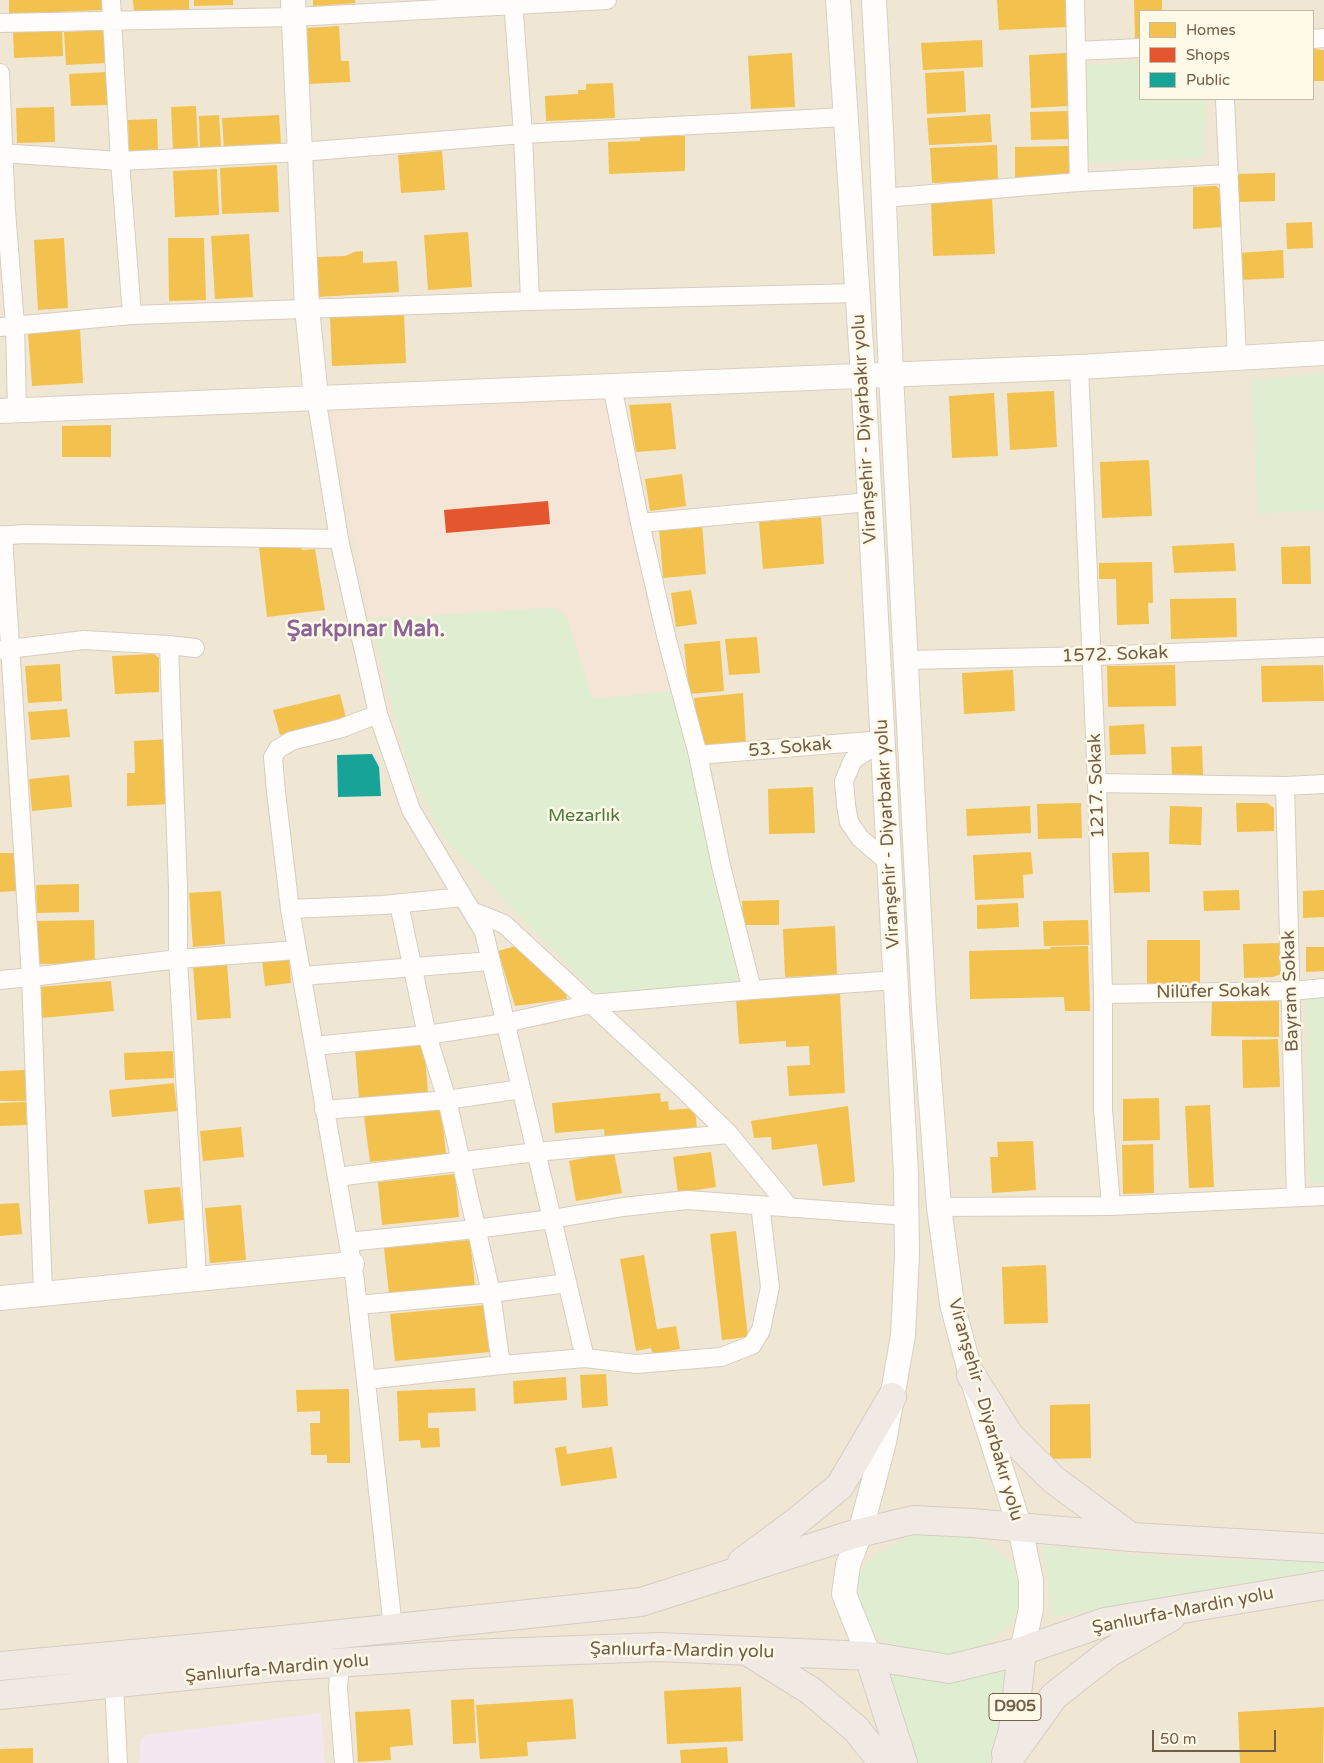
<!DOCTYPE html>
<html>
<head>
<meta charset="utf-8">
<style>
  body { margin:0 }
  #map { position:relative; width:1324px; height:1763px; overflow:hidden; background:#f7f2e7; font-family:"Varela Round",sans-serif }
  canvas { display:block }
  .legend { position:absolute; left:1139px; top:10px; width:175px; height:90px; box-sizing:border-box; background:#fff9e7; border:1px solid #c7bba7; margin:0; padding:6px 9px; list-style:none; font-size:15px; color:#745d47 }
  .legend li { display:flex; align-items:center; gap:10px; height:25px }
  .legend b { width:25px; border:1px solid #c7bba7 }
  .scale { position:absolute; left:1152px; top:1730px; width:124px; height:22px; box-sizing:border-box; border:2px solid #745d47; border-top:0; padding-left:6px; font-size:15px; line-height:18px; white-space:nowrap; color:#745d47; -webkit-text-stroke:4px #fff9e7; paint-order:stroke }
</style>
</head>
<body>
<div id="map">
<canvas width="1324" height="1763"></canvas>
<ul class="legend">
<li><b style="height:14px;background:#f2c14e"></b>Homes</li>
<li><b style="height:14px;background:#e4572e"></b>Shops</li>
<li><b style="height:14px;background:#17a398"></b>Public</li>
</ul>
<div class="scale">50 m</div>
</div>
<script>
const c = document.querySelector('canvas').getContext('2d');
c.lineJoin = 'round';
function paint(path, color) {
  c.fillStyle = color;
  c.fill(path, 'evenodd');
}
function toPath(rows) {
  const path = new Path2D();
  for (const r of rows) {
    path.moveTo(r[0], r[1]);
    for (let i = 2; i < r.length; i += 2) path.lineTo(r[i], r[i + 1]);
  }
  return path;
}
function strokePath(path, color, width, dash) {
  c.strokeStyle = color;
  c.lineWidth = width;
  c.lineCap = dash ? 'butt' : 'round';
  c.setLineDash(dash || []);
  c.stroke(path);
}
function write(font, color, halo, rows, align = 'center') {
  c.font = font + ' "Varela Round",sans-serif';
  c.lineWidth = 5;
  c.setLineDash([]);
  c.textBaseline = 'middle';
  c.strokeStyle = halo;
  c.fillStyle = color;
  for (const [text, x, y, turn = 0] of rows) {
    c.save();
    c.translate(x, y);
    c.rotate((+turn || 0) * Math.PI / 180);
    c.textAlign = isNaN(turn) ? turn : align;
    if (halo) c.strokeText(text, 0, 0);
    c.fillText(text, 0, 0);
    c.restore();
  }
}
paint(toPath([
  [0,0,1324,0,1324,1763,0,1763],
  [1140,11,1313,11,1313,99,1140,99]
]), '#f0e6d4');
paint(toPath([
  [606,398,675,691,592,699,567,615,552,608,370,619,330,409]
]), '#f5e5d7');
paint(toPath([
  [321,1713,325,1763,139,1763,140,1740,146,1735]
]), '#f4e7f1');
paint(toPath([
  [1140,62,1140,99,1205,99,1203,158,1083,163,1083,65],
  [1324,374,1324,510,1258,514,1251,380],
  [552,608,566,615,592,699,675,691,740,981,596,994,442,835,411,775,370,619],
  [1324,993,1324,1182,1310,1183,1306,994],
  [919,1532,952,1532,988,1544,1013,1565,1020,1585,1020,1604,1012,1624,983,1646,942,1655,908,1653,884,1641,866,1622,853,1584,864,1566,877,1554],
  [1043,1546,1170,1558,1324,1562,1324,1577,1236,1585,1053,1617],
  [1012,1663,994,1763,913,1763,882,1672,913,1678,935,1678]
]), '#dfeed1');
paint(toPath([
  [9,0,102,0,103,10,9,14],
  [133,0,189,0,189,10,134,14],
  [194,0,233,0,233,5,194,6],
  [313,0,355,0,355,3,313,6],
  [997,0,1067,0,1068,27,999,30],
  [1134,0,1162,0,1162,11,1140,11,1140,39,1135,39],
  [339,26,341,61,349,61,350,82,308,84,306,28],
  [62,29,63,56,14,58,13,31],
  [105,30,107,63,66,65,64,32],
  [982,40,983,67,923,70,921,43],
  [1313,49,1324,50,1324,81,1313,81],
  [792,53,795,107,751,109,748,56],
  [1067,53,1069,106,1031,108,1029,55],
  [964,71,966,112,927,114,925,73],
  [107,72,108,105,71,106,69,74],
  [613,83,615,118,546,121,545,96,578,94,578,90,586,90,586,84],
  [196,106,198,150,173,151,171,107],
  [54,107,55,142,17,143,16,108],
  [1069,111,1070,139,1031,140,1030,112],
  [990,114,992,142,929,145,927,118],
  [219,115,221,147,200,149,199,116],
  [279,115,281,144,224,148,222,118],
  [157,119,158,151,129,152,128,120],
  [640,136,685,136,685,171,609,174,608,142,640,141],
  [997,145,998,180,932,183,930,148],
  [1071,146,1072,175,1015,181,1015,147],
  [442,151,445,190,401,193,398,155],
  [277,165,279,212,222,214,220,168],
  [217,169,219,215,175,217,173,171],
  [1275,173,1275,201,1238,202,1237,174],
  [1216,186,1224,193,1224,227,1193,229,1193,187],
  [992,198,995,254,933,256,931,201],
  [1312,222,1313,248,1287,249,1286,223],
  [468,232,472,287,428,290,424,235],
  [249,234,253,297,215,299,211,236],
  [64,238,68,308,38,310,34,240],
  [168,238,204,238,206,300,169,301],
  [1283,250,1284,278,1239,280,1238,253],
  [363,251,363,263,397,261,399,292,319,297,316,257,345,256,354,252],
  [404,313,406,363,332,366,330,316],
  [80,329,83,383,32,386,28,333],
  [1054,391,1057,447,1010,450,1007,393],
  [994,393,998,456,952,458,949,396],
  [671,403,676,449,636,452,629,405],
  [111,425,111,457,62,457,62,426],
  [1149,460,1152,516,1102,518,1100,462],
  [682,474,686,506,650,511,645,479],
  [821,517,824,564,763,569,759,522],
  [702,524,706,574,663,578,659,528],
  [1234,543,1236,571,1174,573,1172,546],
  [282,545,282,548,293,546,293,548,302,548,302,550,315,549,325,610,267,617,259,547],
  [1310,546,1311,584,1282,584,1281,547],
  [1152,562,1153,603,1148,603,1149,624,1117,625,1116,579,1099,579,1099,563],
  [691,590,697,624,676,627,671,593],
  [1236,598,1237,637,1171,639,1170,599],
  [757,637,760,673,729,675,725,639],
  [720,641,724,691,689,694,684,644],
  [154,654,159,658,159,692,115,694,112,656],
  [60,664,62,701,28,703,25,666],
  [1175,665,1176,706,1108,707,1107,666],
  [1323,665,1324,701,1262,702,1261,666],
  [1013,670,1015,711,964,714,962,673],
  [743,693,746,745,707,747,700,743,694,698],
  [340,694,346,718,280,735,273,710],
  [67,709,70,737,31,740,28,712],
  [1144,724,1146,754,1110,755,1109,726],
  [171,739,173,804,127,806,127,773,135,773,134,741],
  [1202,746,1203,775,1172,776,1171,747],
  [69,775,72,807,32,811,29,779],
  [813,787,815,833,769,834,768,789],
  [1081,803,1082,838,1038,839,1037,804],
  [1236,803,1267,803,1274,808,1274,831,1237,832],
  [1030,806,1031,833,967,836,966,809],
  [1170,806,1202,807,1201,845,1169,844],
  [1031,852,1033,874,1023,875,1024,898,975,900,973,855],
  [1149,852,1150,892,1114,893,1112,853],
  [0,853,15,853,16,891,0,892],
  [79,884,79,912,37,913,36,885],
  [1239,890,1240,910,1204,911,1203,891],
  [1324,890,1324,917,1303,918,1303,891],
  [221,891,225,944,193,947,189,893],
  [779,900,779,925,743,925,742,901],
  [1018,903,1019,927,977,929,977,905],
  [94,920,95,963,38,964,37,921],
  [1088,920,1089,945,1044,946,1043,921],
  [835,926,837,975,785,977,783,929],
  [1147,940,1200,940,1200,984,1147,984],
  [1280,943,1281,974,1273,977,1244,978,1243,944],
  [516,946,566,994,567,999,515,1006,498,951],
  [1088,946,1090,1011,1065,1011,1064,997,970,999,969,951,1051,949,1050,947],
  [1306,947,1324,947,1324,971,1306,972],
  [289,957,291,983,265,986,262,960],
  [227,963,231,1018,197,1020,193,966],
  [111,981,114,1011,42,1018,39,987],
  [840,994,845,1093,789,1096,787,1066,810,1065,809,1046,786,1047,786,1041,739,1044,736,999],
  [1212,999,1279,999,1279,1037,1211,1036],
  [1278,1039,1280,1087,1243,1088,1242,1040],
  [424,1044,428,1093,359,1098,355,1049],
  [173,1051,174,1078,125,1080,124,1053],
  [25,1070,26,1101,0,1101,0,1071],
  [174,1083,177,1111,112,1117,109,1090],
  [660,1093,661,1102,668,1101,669,1110,695,1108,697,1131,605,1139,604,1129,555,1133,552,1103],
  [1159,1098,1160,1140,1123,1141,1123,1099],
  [26,1102,27,1125,0,1126,0,1103],
  [1210,1105,1214,1187,1189,1188,1185,1106],
  [848,1106,855,1182,823,1186,817,1144,772,1150,771,1137,754,1138,751,1121],
  [441,1107,446,1154,370,1162,364,1116],
  [241,1127,244,1157,203,1161,200,1131],
  [1033,1141,1036,1190,992,1193,990,1157,998,1157,997,1142],
  [1153,1144,1154,1193,1123,1194,1122,1145],
  [614,1152,622,1193,576,1201,569,1161],
  [711,1152,716,1187,678,1193,673,1157],
  [455,1174,459,1217,382,1225,378,1182],
  [180,1187,184,1220,148,1224,144,1190],
  [19,1203,22,1234,0,1236,0,1204],
  [241,1205,246,1260,210,1263,205,1208],
  [736,1231,748,1337,722,1340,710,1234],
  [470,1240,475,1286,389,1294,384,1248],
  [644,1255,657,1329,676,1326,680,1349,653,1354,651,1348,636,1351,620,1259],
  [1046,1265,1048,1323,1004,1324,1002,1267],
  [485,1305,490,1352,395,1361,390,1314],
  [606,1374,608,1406,582,1408,580,1375],
  [566,1377,567,1400,514,1404,513,1381],
  [475,1388,476,1411,428,1413,428,1428,439,1428,440,1447,421,1448,420,1440,399,1441,397,1391],
  [349,1389,350,1463,327,1463,327,1455,311,1455,310,1423,320,1423,320,1411,297,1412,296,1390],
  [1090,1404,1091,1458,1050,1459,1050,1405],
  [566,1446,567,1454,612,1447,617,1478,561,1486,555,1448],
  [741,1687,743,1741,667,1744,664,1691],
  [474,1699,476,1743,453,1744,451,1700],
  [573,1699,576,1739,527,1742,528,1756,480,1759,476,1705],
  [1324,1707,1323,1763,1240,1763,1238,1712],
  [410,1709,413,1745,390,1747,391,1760,358,1762,355,1712],
  [727,1747,728,1763,681,1763,680,1750],
  [33,1748,33,1763,0,1763,0,1749]
]), '#f2c14e');
paint(toPath([
  [548,501,550,524,446,533,444,510]
]), '#e4572e');
paint(toPath([
  [372,754,379,767,381,796,338,797,337,755]
]), '#17a398');
const street = toPath([
  [111,0,120,161,132,315],
  [513,0,523,134,530,301],
  [1075,0,1079,182],
  [0,23,294,17,607,0],
  [1313,39,1324,38],
  [1076,51,1140,48],
  [0,73,6,211,15,325,17,411],
  [1225,99,1237,358],
  [0,153,120,161,301,152,523,134,845,117],
  [883,198,1079,182,1229,174],
  [0,327,132,315,530,301,857,293],
  [1079,367,1097,783,1103,994,1103,1110,1111,1206],
  [612,386,640,523,667,640,698,755,721,866,752,990],
  [316,397,339,539,378,714,411,810,484,932,585,1358],
  [640,523,869,502],
  [3,535,31,977,43,1293],
  [0,536,23,534,339,539],
  [169,645,178,887,178,959,197,1278],
  [0,650,84,640,169,645,195,648],
  [906,660,1093,656,1324,647],
  [378,714,342,728,291,741,278,749,273,757,276,792,290,909,355,1281,393,1628],
  [880,742,853,760,844,781,846,805,849,822,860,838,889,863],
  [698,755,883,740],
  [1097,783,1285,786,1324,784],
  [1285,786,1296,1197],
  [399,904,427,1035,447,1100,491,1293,501,1365],
  [290,909,383,905,463,897],
  [472,911,504,924,683,1089,729,1134,790,1208],
  [302,976,491,961],
  [0,980,31,977,178,959,297,950],
  [1103,994,1291,991,1324,988],
  [314,1046,427,1035,505,1023,591,1004,752,990,897,980],
  [324,1110,447,1100,521,1089],
  [337,1177,536,1152,729,1134],
  [939,1207,1111,1206,1324,1196],
  [348,1242,475,1229,552,1219,623,1207,687,1200,907,1216],
  [358,1305,491,1293,567,1283],
  [366,1380,501,1365,585,1358,636,1364,721,1357,752,1345,761,1330,770,1287,760,1205],
  [340,1663,338,1688,344,1763],
  [114,1684,118,1763]
]);
const secondary = toPath([
  [293,0,307,308,316,397],
  [838,0,863,376,906,1174,907,1256,903,1336,884,1442,860,1533,848,1565,844,1594,869,1656],
  [874,0,881,130,891,375,916,860,924,1009,939,1207,952,1304,971,1375,1020,1528,1031,1580,1031,1609,1022,1651],
  [0,411,1079,367,1324,353],
  [0,1298,352,1264]
]);
const highway = toPath([
  [971,1375,1009,1435,1054,1480,1131,1537],
  [742,1562,796,1522,840,1486,892,1397],
  [747,1651,811,1691,856,1729,883,1763],
  [869,1656,903,1763],
  [0,1666,274,1641,641,1602,851,1535,913,1520,972,1523,1131,1537,1324,1548],
  [0,1695,275,1667,468,1654,659,1647,869,1656,949,1669,1022,1651,1105,1622,1324,1585],
  [1006,1754,1013,1730,1022,1651],
  [1006,1763,1054,1696,1109,1653,1171,1617]
]);
strokePath(street, '#d6cdc2', 20);
strokePath(secondary, '#d7cfc3', 26);
strokePath(highway, '#d5cdc4', 30);
strokePath(street, '#fefdfb', 18);
strokePath(secondary, '#fefdfb', 24);
strokePath(highway, '#f1e9e3', 28);
for (const [x, y, w] of [
  [1015,1707,52]
]) {
  const box = new Path2D();
  box.roundRect(x - w / 2, y - 13.5, w, 27, 4);
  c.fillStyle = '#fff9e7';
  c.fill(box);
  strokePath(box, '#745d47', 1);
}
write('bold 16px', '#745d47', null, [
  ["D905",1015,1707]
]);
write('18px', '#745d47', '#fff9e7', [
  ["Viranşehir - Diyarbakır yolu",865,429,-93],
  ["1572. Sokak",1115,655,-2],
  ["53. Sokak",790,748,-5],
  ["1217. Sokak",1097,786,-92],
  ["Viranşehir - Diyarbakır yolu",888,834,-93],
  ["Bayram Sokak",1291,991,-92],
  ["Nilüfer Sokak",1213,992,-1],
  ["Viranşehir - Diyarbakır yolu",985,1410,74],
  ["Şanlıurfa-Mardin yolu",1183,1611,-11],
  ["Şanlıurfa-Mardin yolu",682,1651,1],
  ["Şanlıurfa-Mardin yolu",277,1669,-5]
]);
write('18px', '#497a3f', '#fff9e7', [
  ["Mezarlık",584,816]
]);
write('bold 22px', '#8d6398', '#fff9e7', [
  ["Şarkpınar Mah.",366,630]
]);
</script>
</body>
</html>
